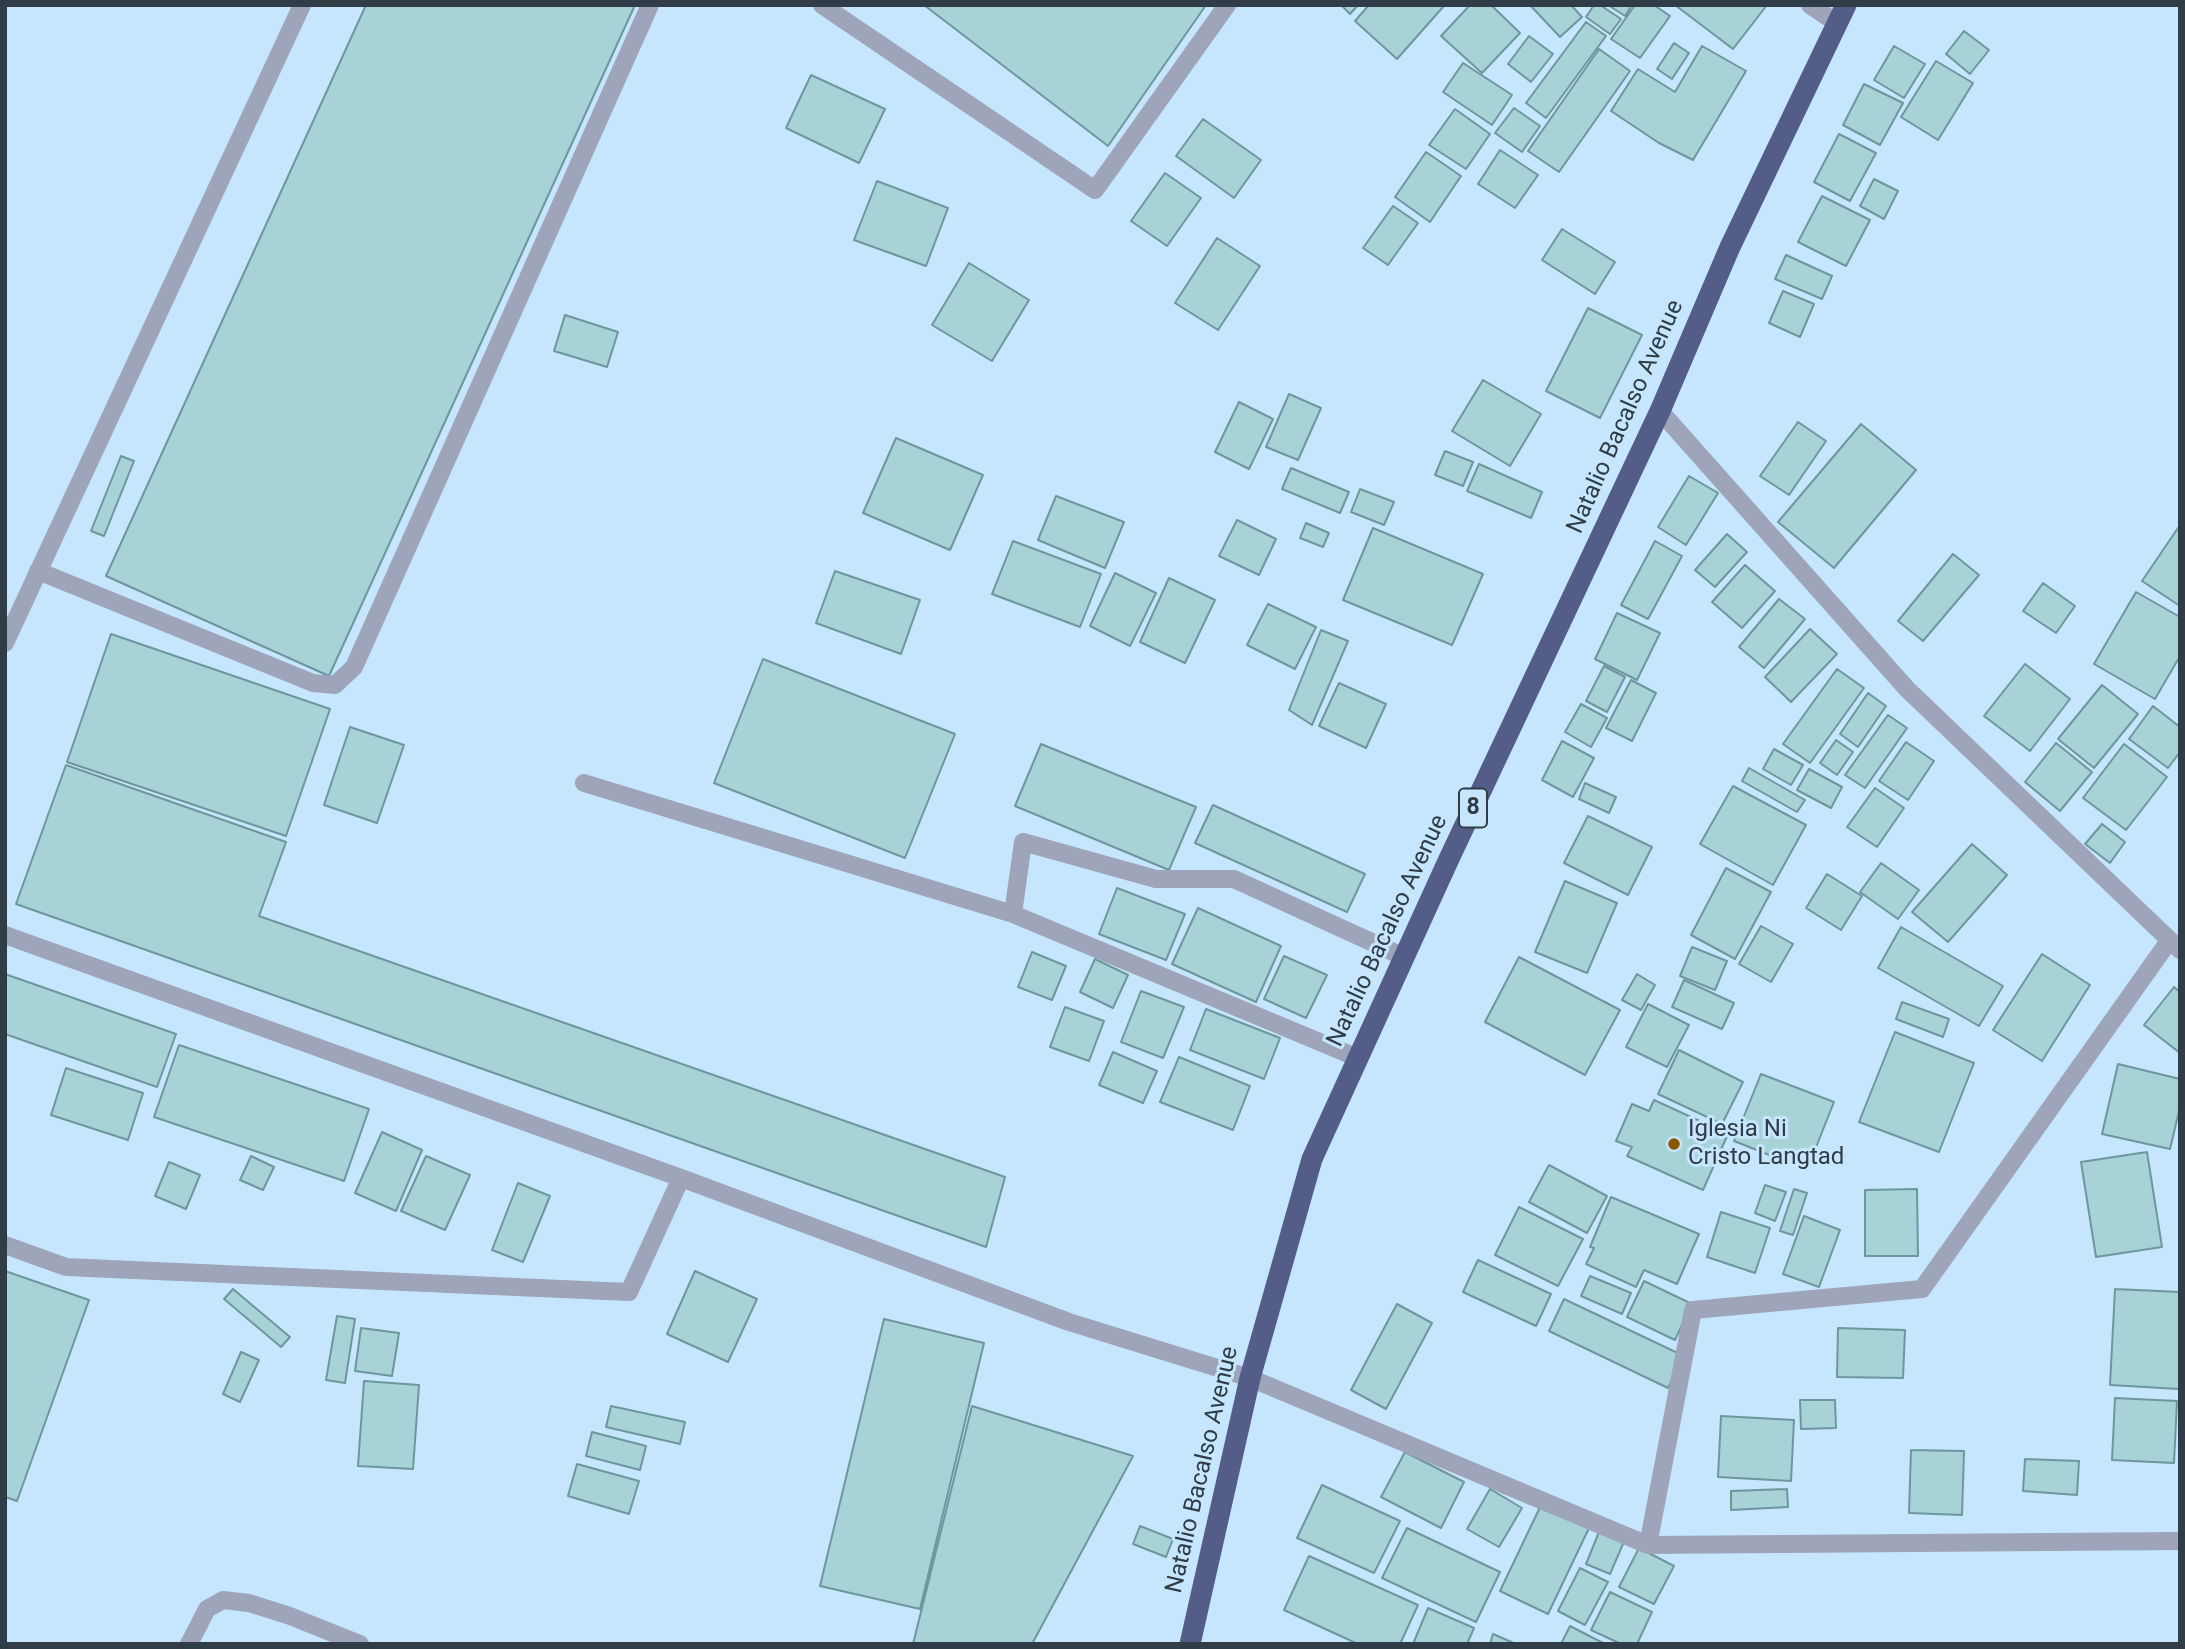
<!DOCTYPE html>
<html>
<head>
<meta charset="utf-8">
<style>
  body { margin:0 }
  #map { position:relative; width:2185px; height:1649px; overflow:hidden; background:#c6e6fd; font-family:Roboto,sans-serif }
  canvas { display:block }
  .frame { position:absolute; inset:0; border:7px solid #303c46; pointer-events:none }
</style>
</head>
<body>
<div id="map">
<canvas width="2185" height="1649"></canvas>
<div class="frame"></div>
</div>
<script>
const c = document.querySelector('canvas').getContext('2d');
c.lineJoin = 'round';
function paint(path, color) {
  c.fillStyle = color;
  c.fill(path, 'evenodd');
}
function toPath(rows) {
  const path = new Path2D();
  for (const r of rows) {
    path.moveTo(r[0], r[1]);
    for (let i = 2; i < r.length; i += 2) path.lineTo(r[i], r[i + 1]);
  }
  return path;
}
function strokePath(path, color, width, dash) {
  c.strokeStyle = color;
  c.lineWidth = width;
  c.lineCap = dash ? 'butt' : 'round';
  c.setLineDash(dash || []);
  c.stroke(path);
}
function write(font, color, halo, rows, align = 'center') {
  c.font = font + ' Roboto,sans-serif';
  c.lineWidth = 6;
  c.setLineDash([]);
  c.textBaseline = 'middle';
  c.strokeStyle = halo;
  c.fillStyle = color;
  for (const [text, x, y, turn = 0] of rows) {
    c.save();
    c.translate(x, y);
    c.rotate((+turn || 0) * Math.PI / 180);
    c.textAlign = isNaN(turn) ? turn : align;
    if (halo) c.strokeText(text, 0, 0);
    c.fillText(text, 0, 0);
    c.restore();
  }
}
const building = toPath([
  [366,5,635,5,329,676,106,576,366,5],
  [924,5,1206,5,1108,146,924,5],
  [1341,5,1358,5,1350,14,1341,5],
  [1369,5,1440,5,1443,7,1397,59,1355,21,1369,5],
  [1470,5,1491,5,1520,33,1482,73,1441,36,1470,5],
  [1530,5,1571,5,1582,17,1560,37,1530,5],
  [1594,5,1600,5,1621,19,1610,34,1586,17,1594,5],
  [1608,5,1632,5,1625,16,1608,5],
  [1635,5,1654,5,1670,16,1640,58,1611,39,1635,5],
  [1675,5,1767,5,1733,49,1675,5],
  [1586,22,1606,36,1546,118,1526,103,1586,22],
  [1964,31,1989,50,1970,74,1946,54,1964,31],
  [1529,36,1553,54,1531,82,1508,64,1529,36],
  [1674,43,1689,53,1672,79,1657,69,1674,43],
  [1702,46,1746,71,1693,160,1659,143,1611,111,1638,69,1675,92,1702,46],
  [1894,46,1925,64,1904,98,1874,80,1894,46],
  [1599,49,1630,71,1559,172,1528,151,1599,49],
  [1936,61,1973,83,1938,140,1901,117,1936,61],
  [1463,63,1512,95,1492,125,1443,92,1463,63],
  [811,75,885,109,859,163,786,128,811,75],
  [1864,84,1903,103,1880,145,1843,125,1864,84],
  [1514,108,1540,126,1522,152,1495,133,1514,108],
  [1455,109,1490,134,1466,169,1429,145,1455,109],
  [1203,119,1261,160,1234,198,1176,156,1203,119],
  [1839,134,1876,153,1850,201,1814,182,1839,134],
  [1500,150,1538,175,1515,208,1478,184,1500,150],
  [1426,152,1461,176,1430,222,1395,197,1426,152],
  [1165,173,1201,198,1167,246,1131,221,1165,173],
  [1874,179,1898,191,1884,219,1860,206,1874,179],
  [877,181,948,208,926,266,854,240,877,181],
  [1822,196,1870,220,1846,266,1798,242,1822,196],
  [1393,206,1418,223,1388,265,1363,248,1393,206],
  [1562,229,1615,262,1595,294,1542,260,1562,229],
  [1217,238,1260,266,1218,330,1175,303,1217,238],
  [1786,255,1832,276,1822,299,1775,279,1786,255],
  [969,263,1029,300,992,361,932,325,969,263],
  [1783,291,1814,304,1800,337,1769,323,1783,291],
  [1588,308,1642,335,1600,418,1546,391,1588,308],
  [565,315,618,332,607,367,554,351,565,315],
  [1483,380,1541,414,1510,466,1452,431,1483,380],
  [1289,394,1321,408,1298,460,1266,447,1289,394],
  [1239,402,1273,419,1249,469,1215,452,1239,402],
  [1798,422,1826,441,1789,495,1760,476,1798,422],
  [1861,424,1916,470,1834,568,1778,522,1861,424],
  [896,438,983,475,950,550,863,513,896,438],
  [1445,451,1473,462,1463,486,1435,475,1445,451],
  [121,456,134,461,104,536,91,531,121,456],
  [1479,464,1542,492,1531,518,1467,491,1479,464],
  [1291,468,1349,492,1340,513,1282,489,1291,468],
  [1689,476,1718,493,1686,545,1658,527,1689,476],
  [1360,489,1394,502,1384,525,1351,512,1360,489],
  [1056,496,1124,522,1105,568,1038,540,1056,496],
  [1237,520,1276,539,1259,575,1219,556,1237,520],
  [1306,523,1329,533,1323,547,1300,538,1306,523],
  [2180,525,2180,606,2142,581,2180,525],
  [1373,528,1483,574,1452,645,1343,600,1373,528],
  [1727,534,1747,552,1715,587,1695,570,1727,534],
  [1013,541,1101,574,1080,627,992,594,1013,541],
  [1655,541,1682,556,1648,619,1621,605,1655,541],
  [1953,554,1979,575,1923,641,1898,621,1953,554],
  [1745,565,1775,591,1742,628,1712,602,1745,565],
  [835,571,920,600,901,654,816,623,835,571],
  [1115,573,1156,593,1130,646,1090,626,1115,573],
  [1169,578,1215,600,1185,663,1140,642,1169,578],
  [2043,583,2075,606,2056,633,2023,611,2043,583],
  [2136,592,2180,617,2180,656,2155,699,2094,664,2136,592],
  [1779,599,1805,619,1764,668,1739,647,1779,599],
  [1268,604,1316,627,1295,669,1247,645,1268,604],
  [1617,613,1660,633,1637,680,1595,659,1617,613],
  [1810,629,1837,654,1791,702,1765,677,1810,629],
  [1321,630,1348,641,1312,725,1289,710,1321,630],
  [111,634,330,709,286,836,67,762,111,634],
  [763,659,955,734,905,858,714,783,763,659],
  [2025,664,2070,699,2030,751,1984,716,2025,664],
  [1604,666,1625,677,1607,712,1586,701,1604,666],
  [1837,669,1864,688,1810,763,1783,744,1837,669],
  [1631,680,1656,693,1632,741,1606,728,1631,680],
  [1339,683,1386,704,1366,748,1319,726,1339,683],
  [2102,685,2138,714,2094,768,2058,739,2102,685],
  [1868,693,1886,706,1858,747,1840,734,1868,693],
  [1581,704,1607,718,1591,747,1565,732,1581,704],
  [2153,706,2180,727,2180,752,2168,768,2129,739,2153,706],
  [1888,715,1907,728,1865,788,1845,775,1888,715],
  [350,727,404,745,377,823,324,805,350,727],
  [1836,740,1853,752,1837,775,1820,763,1836,740],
  [1562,741,1594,758,1573,797,1542,780,1562,741],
  [1906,742,1934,761,1908,800,1879,781,1906,742],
  [2056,743,2092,772,2060,811,2025,782,2056,743],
  [1041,744,1196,807,1169,870,1015,806,1041,744],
  [2124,744,2167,777,2126,830,2083,798,2124,744],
  [1774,749,1803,765,1791,785,1763,769,1774,749],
  [66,765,286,842,259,916,1005,1177,986,1247,16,904,66,765],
  [1749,768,1805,800,1797,812,1742,781,1749,768],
  [1809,769,1842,787,1831,808,1797,790,1809,769],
  [1585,783,1616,797,1609,813,1579,799,1585,783],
  [1733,786,1806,825,1773,885,1700,844,1733,786],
  [1875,788,1904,808,1877,847,1847,827,1875,788],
  [1213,805,1365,874,1347,912,1195,843,1213,805],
  [1588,816,1652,847,1628,895,1564,863,1588,816],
  [2102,824,2125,842,2110,863,2085,844,2102,824],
  [1972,844,2007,875,1948,942,1912,912,1972,844],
  [1881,863,1919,890,1898,919,1860,892,1881,863],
  [1726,868,1771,892,1735,959,1691,935,1726,868],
  [1827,874,1862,896,1841,930,1806,908,1827,874],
  [1565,881,1617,903,1587,973,1535,952,1565,881],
  [1117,888,1185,914,1166,960,1099,934,1117,888],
  [1198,908,1281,946,1256,1002,1172,964,1198,908],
  [1761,926,1793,944,1771,982,1739,964,1761,926],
  [1901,927,2003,986,1979,1026,1878,968,1901,927],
  [1692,947,1727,961,1715,990,1680,976,1692,947],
  [1032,952,1066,966,1052,1000,1018,987,1032,952],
  [2042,954,2090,985,2042,1061,1993,1030,2042,954],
  [1284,956,1327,975,1306,1018,1264,999,1284,956],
  [1519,957,1620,1010,1585,1075,1485,1022,1519,957],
  [1095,959,1128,975,1113,1008,1080,992,1095,959],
  [5,974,176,1034,157,1087,5,1034,5,974],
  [1637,974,1655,985,1641,1010,1622,1000,1637,974],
  [1684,980,1734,1003,1722,1029,1672,1007,1684,980],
  [2174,987,2180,992,2180,1053,2144,1025,2174,987],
  [1141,991,1184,1007,1163,1058,1121,1042,1141,991],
  [1902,1002,1949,1019,1943,1037,1896,1019,1902,1002],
  [1648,1004,1689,1025,1667,1067,1626,1047,1648,1004],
  [1065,1007,1104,1021,1089,1061,1050,1047,1065,1007],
  [1206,1009,1280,1038,1264,1079,1190,1050,1206,1009],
  [1895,1032,1974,1063,1939,1152,1859,1122,1895,1032],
  [179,1045,369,1109,344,1181,154,1117,179,1045],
  [1679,1050,1743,1082,1722,1124,1658,1094,1679,1050],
  [1113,1052,1157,1071,1143,1103,1099,1085,1113,1052],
  [1179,1057,1250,1086,1233,1130,1160,1102,1179,1057],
  [2118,1064,2180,1079,2180,1107,2170,1149,2102,1134,2118,1064],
  [66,1068,143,1093,128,1140,51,1115,66,1068],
  [1761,1074,1834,1102,1807,1170,1734,1141,1761,1074],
  [1654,1100,1728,1134,1703,1190,1627,1156,1632,1147,1616,1141,1632,1104,1649,1111,1654,1100],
  [382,1132,422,1150,396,1211,355,1193,382,1132],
  [2147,1152,2162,1247,2096,1257,2081,1162,2147,1152],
  [251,1156,274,1167,263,1190,240,1180,251,1156],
  [426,1156,470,1175,445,1230,401,1211,426,1156],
  [169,1162,200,1175,186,1209,155,1196,169,1162],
  [1549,1165,1607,1196,1587,1233,1529,1202,1549,1165],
  [518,1183,550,1196,523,1262,492,1250,518,1183],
  [1765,1185,1786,1192,1775,1221,1755,1213,1765,1185],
  [1794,1189,1807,1193,1793,1235,1780,1231,1794,1189],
  [1917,1189,1918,1256,1865,1256,1865,1190,1917,1189],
  [1611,1197,1699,1234,1677,1284,1644,1270,1636,1287,1586,1264,1594,1248,1590,1247,1611,1197],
  [1519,1207,1583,1239,1558,1286,1495,1255,1519,1207],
  [1721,1212,1770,1228,1755,1273,1707,1257,1721,1212],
  [1804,1216,1840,1230,1819,1287,1783,1274,1804,1216],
  [1478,1260,1551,1294,1536,1326,1463,1292,1478,1260],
  [5,1271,89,1300,17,1501,5,1497,5,1271],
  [695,1271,757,1299,728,1362,667,1334,695,1271],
  [1590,1276,1631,1293,1622,1314,1581,1296,1590,1276],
  [1644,1281,1692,1304,1675,1340,1627,1317,1644,1281],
  [233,1289,290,1337,281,1347,224,1299,233,1289],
  [2115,1289,2180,1292,2179,1389,2110,1385,2115,1289],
  [1564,1299,1684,1356,1668,1388,1549,1331,1564,1299],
  [1397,1304,1432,1323,1386,1409,1351,1390,1397,1304],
  [337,1316,355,1319,345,1383,326,1380,337,1316],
  [884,1319,984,1343,920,1609,820,1586,884,1319],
  [361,1328,399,1333,392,1376,355,1371,361,1328],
  [1838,1328,1905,1330,1903,1378,1837,1377,1838,1328],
  [241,1352,259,1360,240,1402,223,1394,241,1352],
  [364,1381,419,1385,413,1469,358,1466,364,1381],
  [2115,1398,2177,1401,2174,1463,2112,1460,2115,1398],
  [1800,1400,1835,1400,1836,1428,1801,1429,1800,1400],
  [611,1406,685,1422,680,1444,606,1427,611,1406],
  [972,1406,1133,1456,1032,1644,913,1644,972,1406],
  [1721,1416,1794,1420,1791,1481,1718,1477,1721,1416],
  [592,1432,646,1446,640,1470,586,1456,592,1432],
  [1911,1450,1964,1451,1962,1515,1909,1513,1911,1450],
  [1405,1452,1464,1482,1441,1528,1381,1497,1405,1452],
  [2025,1459,2079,1461,2077,1495,2023,1491,2025,1459],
  [577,1464,639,1481,629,1514,568,1496,577,1464],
  [1322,1485,1400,1521,1374,1573,1297,1538,1322,1485],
  [1490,1489,1522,1508,1499,1547,1467,1529,1490,1489],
  [1787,1489,1788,1507,1731,1510,1731,1491,1787,1489],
  [1542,1503,1590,1526,1548,1614,1500,1591,1542,1503],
  [1140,1526,1173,1539,1166,1557,1133,1544,1140,1526],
  [1601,1527,1626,1537,1610,1574,1586,1564,1601,1527],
  [1407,1528,1500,1572,1476,1622,1382,1578,1407,1528],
  [1639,1548,1674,1566,1654,1604,1619,1587,1639,1548],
  [1309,1556,1418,1605,1400,1644,1358,1644,1284,1610,1309,1556],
  [1580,1568,1608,1582,1585,1625,1558,1611,1580,1568],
  [1610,1592,1652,1612,1637,1644,1621,1644,1591,1630,1610,1592],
  [1428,1608,1474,1628,1467,1644,1413,1644,1428,1608],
  [1570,1626,1605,1644,1561,1644,1570,1626],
  [1493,1634,1516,1644,1490,1644,1493,1634]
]);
paint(building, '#a7d2d8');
strokePath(building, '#6d979c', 2);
strokePath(toPath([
  [822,5,1095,190,1227,5],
  [1810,5,1838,24],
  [1660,411,1907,689,2180,950],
  [38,571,313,683,335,685,354,667,650,5],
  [5,643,302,5],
  [584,783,1013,914,1358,1058],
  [1013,914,1023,842,1156,879,1234,879,1404,957],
  [5,935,681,1178,1069,1322,1250,1378,1648,1545,2180,1541],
  [5,1245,66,1267,629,1292,681,1178],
  [1648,1545,1693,1310,1922,1289,2169,941],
  [189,1644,207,1609,223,1600,249,1603,290,1616,360,1644]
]), '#9ea4b9', 18);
strokePath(toPath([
  [1190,1644,1250,1378,1312,1159,1448,861,1660,411,1730,247,1846,5]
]), '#535d88', 21);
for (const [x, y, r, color] of [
  [1674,1144,7,"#885700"]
]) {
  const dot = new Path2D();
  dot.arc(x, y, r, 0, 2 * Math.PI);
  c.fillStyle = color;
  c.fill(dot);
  strokePath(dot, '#c6e6fd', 2.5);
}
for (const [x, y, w] of [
  [1473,808,28]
]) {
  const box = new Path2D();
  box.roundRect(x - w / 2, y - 19.5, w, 39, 5);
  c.fillStyle = '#c6e6fd';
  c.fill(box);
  strokePath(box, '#303c46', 2);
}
write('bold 23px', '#303c46', null, [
  ["8",1473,808]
]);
write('24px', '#303c46', '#c6e6fd', [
  ["Natalio Bacalso Avenue",1626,417,-66],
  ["Natalio Bacalso Avenue",1388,931,-65],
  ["Natalio Bacalso Avenue",1203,1470,-77]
]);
write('24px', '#303c46', '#c6e6fd', [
  ["Iglesia Ni",1688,1130],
  ["Cristo Langtad",1688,1158]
], 'left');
</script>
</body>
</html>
